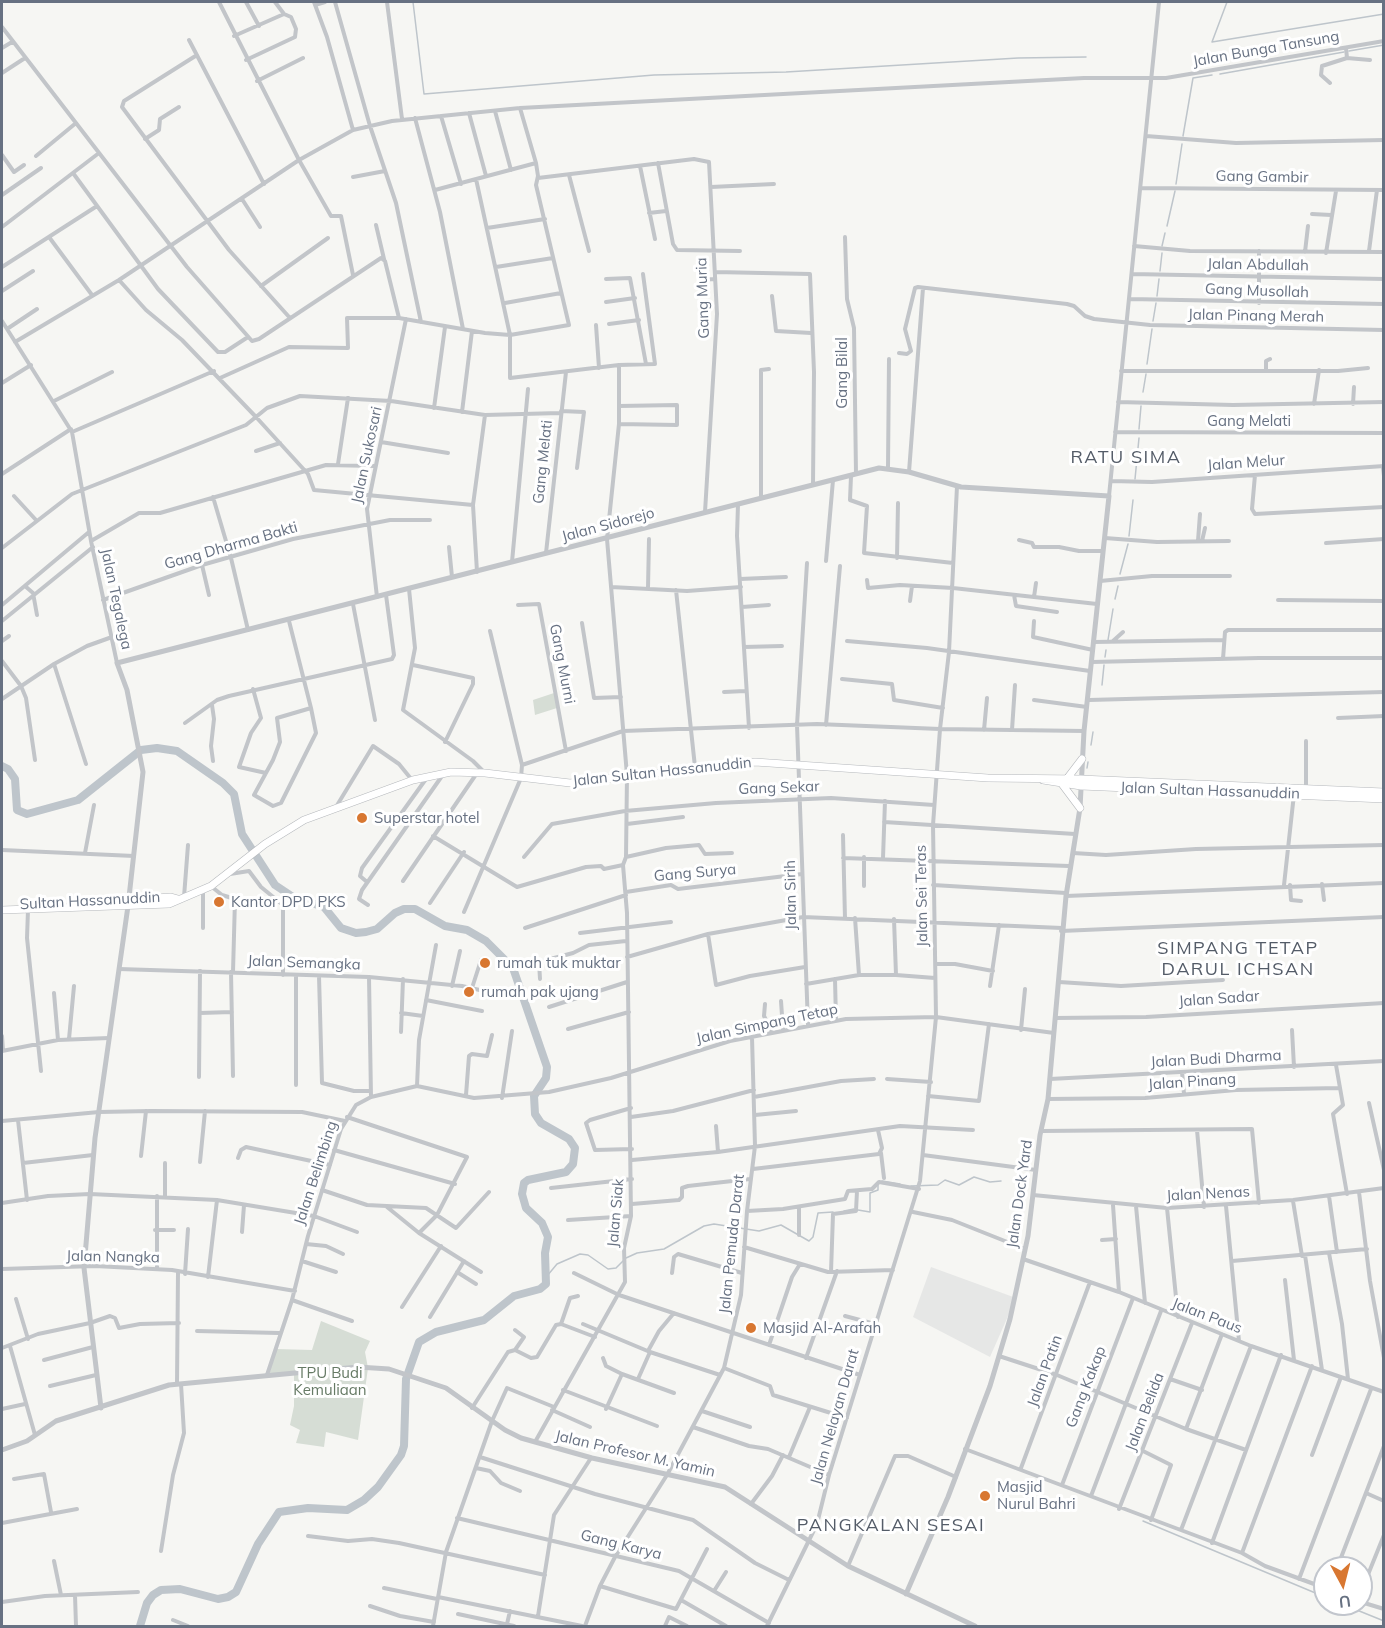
<!DOCTYPE html>
<html>
<head>
<meta charset="utf-8">
<style>
  body { margin:0 }
  #map { position:relative; width:1385px; height:1628px; overflow:hidden; background:#f6f6f3; font-family:Mulish,sans-serif }
  canvas { display:block }
  .frame { position:absolute; inset:0; border:3px solid #677182; pointer-events:none }
  .north { position:absolute; left:1313px; top:1556px; width:60px; height:60px; box-sizing:border-box; background:#fff; border:2px solid #c2c6cd; border-radius:50%; rotate:173deg; font-size:16px; font-weight:700; line-height:24px; text-align:center; color:#677182 }
  .north::after { content:''; display:block; margin:auto; width:21px; height:27px; background:#d87731; clip-path:polygon(50% 0,100% 100%,50% 72%,0 100%) }
</style>
</head>
<body>
<div id="map">
<canvas width="1385" height="1628"></canvas>
<div class="frame"></div>
<div class="north">U</div>
</div>
<script>
const c = document.querySelector('canvas').getContext('2d');
c.lineJoin = 'round';
function paint(path, color) {
  c.fillStyle = color;
  c.fill(path, 'evenodd');
}
function toPath(rows) {
  const path = new Path2D();
  for (const r of rows) {
    path.moveTo(r[0], r[1]);
    for (let i = 2; i < r.length; i += 2) path.lineTo(r[i], r[i + 1]);
  }
  return path;
}
function strokePath(path, color, width, dash) {
  c.strokeStyle = color;
  c.lineWidth = width;
  c.lineCap = dash ? 'butt' : 'round';
  c.setLineDash(dash || []);
  c.stroke(path);
}
function write(font, color, halo, rows, align = 'center') {
  c.font = font + ' Mulish,sans-serif';
  c.lineWidth = 6;
  c.setLineDash([]);
  c.textBaseline = 'middle';
  c.strokeStyle = halo;
  c.fillStyle = color;
  for (const [text, x, y, turn = 0] of rows) {
    c.save();
    c.translate(x, y);
    c.rotate((+turn || 0) * Math.PI / 180);
    c.textAlign = isNaN(turn) ? turn : align;
    if (halo) c.strokeText(text, 0, 0);
    c.fillText(text, 0, 0);
    c.restore();
  }
}
paint(toPath([
  [931,1267,1016,1298,990,1357,913,1317]
]), '#e6e7e6');
paint(toPath([
  [554,693,557,708,535,715,533,700],
  [321,1321,370,1341,365,1352,368,1368,358,1440,326,1432,324,1447,296,1443,300,1430,290,1425,294,1406,294,1373,269,1375,276,1349,312,1350]
]), '#d6ddd5');
strokePath(toPath([
  [413,2,424,94,654,75,786,72,1018,58,1086,57],
  [1227,2,1212,42,1384,14],
  [1349,51,1384,45],
  [1220,74,1344,52],
  [1183,136,1193,78,1212,75],
  [1176,184,1182,144],
  [1167,226,1175,191],
  [1162,246,1165,233],
  [1160,271,1162,253],
  [1157,296,1159,279],
  [1153,321,1156,303],
  [1147,364,1152,329],
  [1143,392,1146,374],
  [1139,429,1141,406],
  [1135,479,1139,438],
  [1129,536,1133,500],
  [1120,574,1128,544],
  [1115,599,1118,586],
  [1108,640,1113,609],
  [1105,657,1106,650],
  [1102,685,1104,665],
  [1091,745,1093,732],
  [1087,768,1088,762],
  [882,1181,900,1184],
  [911,1186,938,1185,945,1180,959,1185,974,1177,990,1182,1001,1181],
  [858,1210,870,1212,870,1193,878,1190,878,1183],
  [844,1211,854,1209],
  [626,1258,637,1253,664,1249,704,1226,714,1224,759,1231,781,1225,809,1241,813,1237,818,1213,833,1212],
  [547,1276,557,1264,580,1254,588,1255,608,1269,616,1268,623,1261],
  [1143,1521,1325,1597],
  [1342,1604,1384,1621]
]), '#bec5cb', 1.5);
strokePath(toPath([
  [2,766,8,769,15,779,17,810,27,814,78,800,141,750,157,748,177,751,223,783,234,794,242,834,275,885,293,897,324,907,341,928,356,933,366,932,377,929,395,913,404,909,415,909,445,926,467,930,486,941,513,968,547,1067,546,1078,534,1096,535,1114,541,1123,569,1139,575,1148,573,1164,566,1172,528,1180,524,1183,522,1194,526,1208,542,1223,548,1237,545,1253,546,1284,540,1289,514,1296,484,1320,436,1332,419,1342,406,1379,404,1446,401,1455,378,1487,364,1500,347,1510,308,1508,279,1512,258,1544,236,1592,228,1597,218,1599,180,1589,161,1590,153,1595,147,1603,140,1626]
]), '#bec5cb', 8);
const primary = toPath([
  [1043,780,1081,786,1384,799],
  [1066,780,1082,759],
  [1062,784,1080,808],
  [94,902,171,897,178,899],
  [2,910,169,904,211,886,265,844,304,820,413,780,451,772,485,773,570,783,755,762,988,778,1080,779,1384,792]
]);
strokePath(primary, '#b5b8bc', 8);
strokePath(toPath([
  [219,2,299,160,331,216,341,216,353,275],
  [246,2,259,26],
  [314,2,327,37,353,130],
  [335,2,370,126,396,203,421,322],
  [387,2,402,119],
  [315,5,325,2],
  [2,27,187,267,252,341,259,339,381,258,385,261,399,318],
  [234,36,284,14],
  [189,40,264,184],
  [2,48,12,42],
  [197,55,124,101,122,107,229,250,290,318],
  [1347,58,1370,60],
  [246,60,295,37,296,29,291,17,284,14,275,2],
  [2,73,25,58],
  [257,81,303,58],
  [1330,83,1321,75,1322,66,1347,58,1346,48],
  [495,111,511,170],
  [469,113,486,176],
  [441,116,461,184],
  [415,118,440,212,463,329],
  [1146,136,1236,143,1384,140],
  [145,139,159,130,160,119,179,107],
  [2,155,14,172,24,165],
  [36,156,76,123],
  [658,163,673,244,677,250,740,251],
  [640,166,655,239],
  [73,173,158,289,218,352,225,352,248,337],
  [569,175,589,251],
  [353,177,385,171],
  [538,178,694,159,709,162,717,314,705,512],
  [476,179,510,335,510,378,619,365,655,364,643,274],
  [711,187,774,184],
  [1141,188,1384,190],
  [435,190,536,163],
  [2,195,41,168],
  [242,199,260,227],
  [649,213,666,211],
  [1312,214,1331,215],
  [376,225,384,259],
  [2,227,99,153],
  [487,228,545,219],
  [49,237,92,295],
  [845,237,847,299,854,328,856,474],
  [1134,246,1190,251,1384,252],
  [1369,251,1377,190],
  [1305,252,1308,226],
  [1326,253,1336,191],
  [2,267,97,206],
  [496,267,553,258],
  [715,272,810,274,814,372,813,485],
  [1132,274,1384,279],
  [606,279,630,278,646,364],
  [119,280,146,310,182,340,256,417,308,474,314,490,473,505],
  [699,280,715,279],
  [261,286,328,238],
  [2,291,33,271],
  [772,296,776,331,811,333],
  [1130,299,1384,304],
  [606,302,635,298],
  [505,303,561,293],
  [1259,303,1259,251],
  [2,321,72,432,91,541,117,663],
  [609,324,639,320],
  [596,325,599,368],
  [7,329,37,309],
  [15,342,119,280,299,160,353,130,392,121,520,108,1084,78,1166,78,1384,41],
  [899,353,907,354,911,351,905,329,915,288,918,287,1067,304,1074,306,1085,316,1094,319,1150,325,1384,330],
  [1266,370,1266,361,1270,359],
  [1121,371,1338,371,1368,368],
  [220,378,289,347,348,348,347,318,399,318,485,333,510,335,569,325,536,185,538,176,536,163,520,108],
  [2,383,31,365],
  [54,401,112,372],
  [1118,402,1233,405,1384,402],
  [1314,404,1319,370],
  [1353,404,1354,387],
  [619,406,677,405,677,425,619,424],
  [434,408,445,327],
  [561,411,584,412,577,468],
  [462,412,472,331],
  [72,432,214,371],
  [1115,432,1384,433],
  [381,442,448,453],
  [256,451,280,443],
  [338,464,348,398],
  [1383,467,1384,476],
  [888,468,889,359],
  [909,472,923,288],
  [2,474,71,429],
  [1255,475,1252,509,1255,514,1384,507],
  [851,476,850,500,867,506,864,553,953,563],
  [1111,481,1152,482,1384,466],
  [957,486,949,652,940,729,1084,731],
  [14,496,36,520],
  [1109,496,1159,2],
  [213,497,231,558,248,630],
  [761,498,761,370,769,369],
  [738,504,737,536,749,728],
  [1105,538,1157,542,1229,541],
  [1019,540,1032,543,1034,547,1059,547,1079,551,1103,551],
  [91,541,139,513,160,513,326,465,375,466],
  [1198,541,1200,514],
  [1202,541,1205,528],
  [1326,543,1384,539],
  [449,547,452,577],
  [2,548,72,494,246,425,267,408,300,396,391,401,485,415,560,413],
  [546,553,566,372],
  [897,558,898,503],
  [826,561,833,480],
  [512,562,528,389],
  [807,563,797,725,808,1025],
  [202,565,209,595],
  [477,572,473,505,485,415],
  [740,579,786,577],
  [867,580,868,588,900,585,953,588,1097,604],
  [1100,581,1152,576,1230,576],
  [25,586,33,593,37,615],
  [611,587,687,591,741,587],
  [648,588,649,539],
  [409,589,415,648,403,710,473,761,485,773],
  [676,590,695,767],
  [1014,595,1016,606,1057,612],
  [377,597,367,509,406,319],
  [1034,597,1036,583],
  [103,600,202,565,293,539,390,520,430,520],
  [1278,600,1384,601],
  [910,601,912,586],
  [353,604,375,720],
  [2,605,89,532],
  [518,605,539,604,566,751],
  [742,607,769,605],
  [2,621,93,547],
  [289,621,311,708,316,733,281,803,273,806,254,795,273,760,280,742,277,718,311,708],
  [1034,621,1033,637,1093,650],
  [582,623,594,698,621,697],
  [490,631,522,765],
  [2,641,9,636],
  [847,641,927,648,1090,671],
  [1113,641,1123,632],
  [1093,642,1224,640],
  [744,647,782,646],
  [1223,659,1225,632,1228,630,1384,630],
  [2,661,21,686,26,698,35,760],
  [1092,662,1259,658,1384,658],
  [54,664,86,764],
  [413,665,473,678,473,684,445,742],
  [842,679,892,684,894,700,943,708],
  [253,689,261,718,251,733,239,767,266,773],
  [724,692,745,691],
  [2,699,54,664,87,646,112,637],
  [1034,700,1087,707],
  [1089,700,1384,692],
  [212,705,214,719,211,746,213,761],
  [1338,718,1384,716],
  [185,723,217,700,229,696,392,659,394,655,386,595],
  [826,725,840,566],
  [984,730,987,698],
  [1012,730,1015,685],
  [1306,741,1306,788],
  [336,807,373,746,399,764,412,780],
  [884,822,1075,834],
  [627,824,683,817],
  [843,835,845,919],
  [433,836,517,887,586,867,601,866,604,869,623,865],
  [2,850,134,856],
  [85,853,94,805],
  [1073,853,1106,855,1196,849,1384,845],
  [524,857,552,824,625,811,716,803,831,798,934,805],
  [626,857,666,848,699,845,705,854,732,853],
  [864,857,864,886],
  [843,858,1069,866],
  [883,858,885,801],
  [230,874,249,871,261,887,283,905,283,975],
  [403,881,477,773],
  [367,882,360,876,362,868,426,779],
  [1322,884,1324,900],
  [933,885,1066,893],
  [1284,885,1294,794],
  [1290,885,1291,900,1301,901],
  [212,887,222,895,235,899,233,972],
  [203,891,203,928],
  [626,892,671,885,678,889,802,874],
  [1066,896,1384,883],
  [184,897,188,845],
  [430,903,464,852],
  [368,905,359,899,362,890,442,776],
  [28,910,27,938,41,1071],
  [464,912,521,778,522,765,623,731,817,724,940,729,933,825,936,1017,920,1181,829,1475,817,1524,767,1626],
  [855,918,859,975],
  [894,919,896,975],
  [525,928,626,895],
  [1061,931,1384,917],
  [580,933,671,922],
  [708,934,716,985,750,976,805,967],
  [627,957,708,934,803,917,1062,928],
  [935,964,955,964,993,971],
  [119,969,369,977,371,1097],
  [231,972,233,1076],
  [296,975,296,1085],
  [319,976,322,1083,354,1091,371,1091],
  [369,977,462,986,493,993],
  [540,979,539,962,573,953,589,945,626,941],
  [835,979,836,1021],
  [1059,982,1121,986,1223,980],
  [806,984,859,975,896,975,935,978],
  [452,986,460,951],
  [990,986,999,925],
  [472,988,481,960],
  [54,993,58,1040],
  [426,1000,482,1011],
  [781,1001,783,1030],
  [765,1004,764,1016,772,1032],
  [549,1007,627,982],
  [200,1013,232,1012],
  [401,1013,423,1016],
  [1055,1018,1146,1017,1384,1003],
  [568,1029,629,1012],
  [1021,1030,1025,989],
  [1292,1030,1294,1067],
  [401,1032,403,979],
  [2,1036,3,1051],
  [69,1039,74,986],
  [2,1051,58,1040,109,1038],
  [1336,1065,1343,1105,1333,1114,1347,1194],
  [1182,1072,1184,1094],
  [199,1077,200,971],
  [887,1079,931,1082],
  [1050,1079,1384,1061],
  [417,1086,419,1040,436,945],
  [466,1095,469,1056,472,1054,487,1056,492,1035],
  [928,1096,979,1101,989,1024],
  [754,1097,841,1081,874,1079],
  [502,1098,512,1031],
  [1048,1099,1145,1098,1236,1090,1339,1088],
  [1369,1103,1384,1170],
  [631,1108,590,1120,586,1123,595,1150,632,1149],
  [755,1115,796,1111],
  [347,1117,467,1157,437,1215,419,1233],
  [631,1117,673,1111,754,1090],
  [18,1120,27,1200],
  [2,1121,99,1112,151,1111,302,1112,345,1121],
  [716,1126,718,1152],
  [1197,1130,1204,1207],
  [1042,1131,1252,1129,1259,1203],
  [334,1150,455,1184],
  [881,1153,884,1178],
  [923,1155,1036,1170],
  [141,1156,146,1111],
  [238,1158,241,1150,246,1147,330,1165],
  [632,1160,718,1152,900,1126,973,1130],
  [200,1162,205,1111],
  [23,1163,93,1155],
  [753,1169,879,1154,882,1148,878,1130],
  [551,1188,632,1179],
  [322,1190,367,1205,426,1208,456,1228,489,1192],
  [1359,1192,1370,1281,1384,1358],
  [1033,1195,1167,1208,1293,1200,1384,1188],
  [165,1196,165,1163],
  [1329,1196,1337,1252],
  [1293,1201,1302,1256],
  [2,1203,48,1196,90,1194,217,1200,314,1216,357,1232],
  [632,1204,679,1200,682,1197,682,1188,688,1186,750,1179],
  [1113,1205,1119,1292],
  [1136,1206,1145,1303],
  [1226,1206,1239,1341],
  [387,1207,419,1233,481,1272],
  [799,1207,799,1235],
  [1167,1208,1178,1317],
  [747,1211,783,1209,845,1199,848,1191,872,1189,879,1182,919,1189],
  [913,1212,952,1220,1025,1249],
  [568,1220,631,1216],
  [155,1230,174,1230],
  [242,1232,244,1205],
  [1102,1240,1116,1239],
  [306,1244,326,1246,343,1254],
  [744,1247,828,1272,893,1270],
  [1329,1253,1342,1324,1348,1379],
  [1305,1255,1322,1370],
  [1023,1259,1119,1292,1251,1346,1384,1392],
  [302,1261,336,1272],
  [1232,1261,1367,1249],
  [2,1269,95,1266,172,1270,295,1291],
  [157,1269,157,1196],
  [457,1272,476,1284],
  [831,1272,833,1214,856,1211,857,1191],
  [574,1273,619,1295,860,1375],
  [672,1273,674,1257,678,1254,742,1273],
  [185,1274,188,1229],
  [208,1277,217,1200],
  [1285,1280,1294,1360],
  [16,1299,28,1339],
  [292,1300,352,1321],
  [402,1307,441,1246],
  [845,1316,875,1324],
  [430,1317,464,1261],
  [561,1324,595,1337],
  [583,1324,650,1352,720,1375],
  [197,1331,279,1333],
  [769,1345,792,1277,800,1264],
  [10,1346,35,1435],
  [2,1348,38,1334,90,1323,110,1316,115,1318,119,1328,140,1324,179,1323],
  [515,1350,524,1337,515,1330],
  [648,1351,659,1331,674,1313],
  [999,1356,1057,1375,1186,1429,1246,1450],
  [603,1358,606,1366,622,1374,606,1409],
  [806,1358,837,1271],
  [44,1360,93,1347],
  [724,1368,770,1386,773,1395,847,1418],
  [622,1374,674,1393],
  [267,1375,292,1300,308,1236,341,1129,356,1105,371,1097,417,1086,474,1098,549,1092,611,1078,730,1041,846,1019,936,1017,1054,1033],
  [638,1379,650,1352],
  [1170,1379,1202,1390],
  [177,1384,178,1272],
  [50,1386,96,1375],
  [563,1390,657,1426],
  [472,1408,508,1352,515,1350,531,1358,537,1357,556,1325,561,1324,570,1298,578,1296],
  [2,1409,25,1404],
  [552,1410,590,1427],
  [702,1411,750,1427],
  [693,1427,749,1446,768,1449,829,1475],
  [1186,1429,1222,1334],
  [535,1442,625,1282,624,1248,631,1216,627,913,623,865,626,857,627,775,607,539,619,424,619,365],
  [965,1449,1242,1553,1265,1566,1325,1588],
  [1143,1451,1171,1465,1151,1520],
  [1312,1455,1341,1377],
  [480,1457,595,1494,693,1520,755,1563,789,1580],
  [789,1457,810,1407],
  [476,1468,490,1471,501,1483,520,1491],
  [1021,1468,1090,1282],
  [14,1479,44,1474,51,1512],
  [1062,1485,1133,1298],
  [1366,1493,1384,1501],
  [1091,1496,1161,1311],
  [751,1504,772,1476,783,1455],
  [1119,1509,1192,1323],
  [457,1518,679,1571,769,1623],
  [2,1523,77,1509],
  [1181,1530,1251,1346],
  [308,1536,348,1541,372,1539,399,1543,545,1575],
  [1212,1543,1281,1355],
  [161,1551,173,1475,184,1433,181,1384],
  [1242,1553,1312,1366],
  [54,1561,61,1595],
  [848,1566,895,1456,908,1456,956,1477],
  [1337,1568,1384,1446],
  [1299,1579,1371,1389],
  [600,1586,676,1609,707,1549],
  [384,1588,437,1599],
  [714,1591,726,1572],
  [1361,1592,1384,1535],
  [75,1595,76,1626],
  [438,1597,582,1626],
  [681,1600,726,1626],
  [2,1602,45,1596,138,1592],
  [1361,1602,1384,1609],
  [370,1606,400,1616,434,1622],
  [458,1614,514,1626],
  [538,1616,554,1515,591,1458],
  [173,1620,188,1626],
  [507,1624,510,1611],
  [433,1626,446,1552,492,1421,507,1388,554,1407],
  [585,1626,600,1586,615,1557,667,1475,724,1368,741,1295,747,1211,755,1146,752,1037],
  [665,1626,669,1617,687,1626]
]), '#c2c5c9', 4);
strokePath(toPath([
  [101,1408,84,1268,95,1138,128,906,143,772,127,690,117,663,879,468,909,472,961,487,1109,496,1084,731,1080,808,1066,896,1048,1099,1040,1135,1028,1236,1010,1319,990,1386,948,1497,906,1594],
  [2,1450,27,1441,56,1421,169,1385,358,1367,389,1369,446,1388,505,1430,521,1438,592,1458,725,1487,848,1566,975,1626]
]), '#c2c5c9', 5);
strokePath(primary, '#fff', 7);
for (const [x, y, r, color] of [
  [362,818,6,"#d87731"],
  [219,902,6,"#d87731"],
  [485,963,6,"#d87731"],
  [469,992,6,"#d87731"],
  [751,1328,6,"#d87731"],
  [985,1496,6,"#d87731"]
]) {
  const dot = new Path2D();
  dot.arc(x, y, r, 0, 2 * Math.PI);
  c.fillStyle = color;
  c.fill(dot);
  strokePath(dot, '#fff', 2);
}
write('15px', '#677182', '#fff', [
  ["Jalan Bunga Tansung",1266,49,-10],
  ["Gang Gambir",1262,177,1],
  ["Jalan Abdullah",1258,265,1],
  ["Gang Musollah",1257,291,2],
  ["Gang Muria",703,298,-92],
  ["Jalan Pinang Merah",1256,316,1],
  ["Gang Bilal",842,373,-90],
  ["Gang Melati",1249,421],
  ["Jalan Sukosari",367,455,-78],
  ["Gang Melati",543,462,-84],
  ["Jalan Melur",1246,463,-4],
  ["Jalan Sidorejo",608,525,-15],
  ["Gang Dharma Bakti",231,546,-16],
  ["Jalan Tegalega",116,599,78],
  ["Gang Murni",562,664,79],
  ["Jalan Sultan Hassanuddin",662,772,-6],
  ["Gang Sekar",779,788,-2],
  ["Jalan Sultan Hassanuddin",1210,791,2],
  ["Gang Surya",695,873,-5],
  ["Jalan Sirih",791,895,-91],
  ["Jalan Sei Teras",922,896,-91],
  ["Sultan Hassanuddin",90,901,-3],
  ["Jalan Semangka",304,963,2],
  ["Jalan Sadar",1219,999,-4],
  ["Jalan Simpang Tetap",767,1024,-12],
  ["Jalan Budi Dharma",1216,1059,-3],
  ["Jalan Pinang",1192,1082,-4],
  ["Jalan Belimbing",316,1173,-72],
  ["Jalan Dock Yard",1020,1194,-82],
  ["Jalan Nenas",1208,1194,-3],
  ["Jalan Siak",616,1213,-85],
  ["Jalan Pemuda Darat",732,1244,-84],
  ["Jalan Nangka",113,1257,1],
  ["Jalan Paus",1207,1316,21],
  ["Jalan Patin",1045,1371,-70],
  ["Gang Kakap",1086,1387,-69],
  ["Jalan Belida",1145,1412,-69],
  ["Jalan Nelayan Darat",835,1417,-74],
  ["Jalan Profesor M. Yamin",635,1454,13],
  ["Gang Karya",621,1545,14]
]);
write('15px', '#677182', '#fff', [
  ["Superstar hotel",374,818],
  ["Kantor DPD PKS",231,902],
  ["rumah tuk muktar",497,963],
  ["rumah pak ujang",481,992],
  ["Masjid Al-Arafah",763,1328],
  ["Masjid",997,1487],
  ["Nurul Bahri",997,1504]
], 'left');
write('15px', '#667a65', '#fff', [
  ["TPU Budi",330,1373],
  ["Kemuliaan",330,1390]
]);
c.letterSpacing = '1.5px';
write('18px', '#545c68', '#fff', [
  ["RATU SIMA",1126,458],
  ["SIMPANG TETAP",1238,949],
  ["DARUL ICHSAN",1238,970],
  ["PANGKALAN SESAI",891,1526]
]);
c.letterSpacing = '0px';
</script>
</body>
</html>
